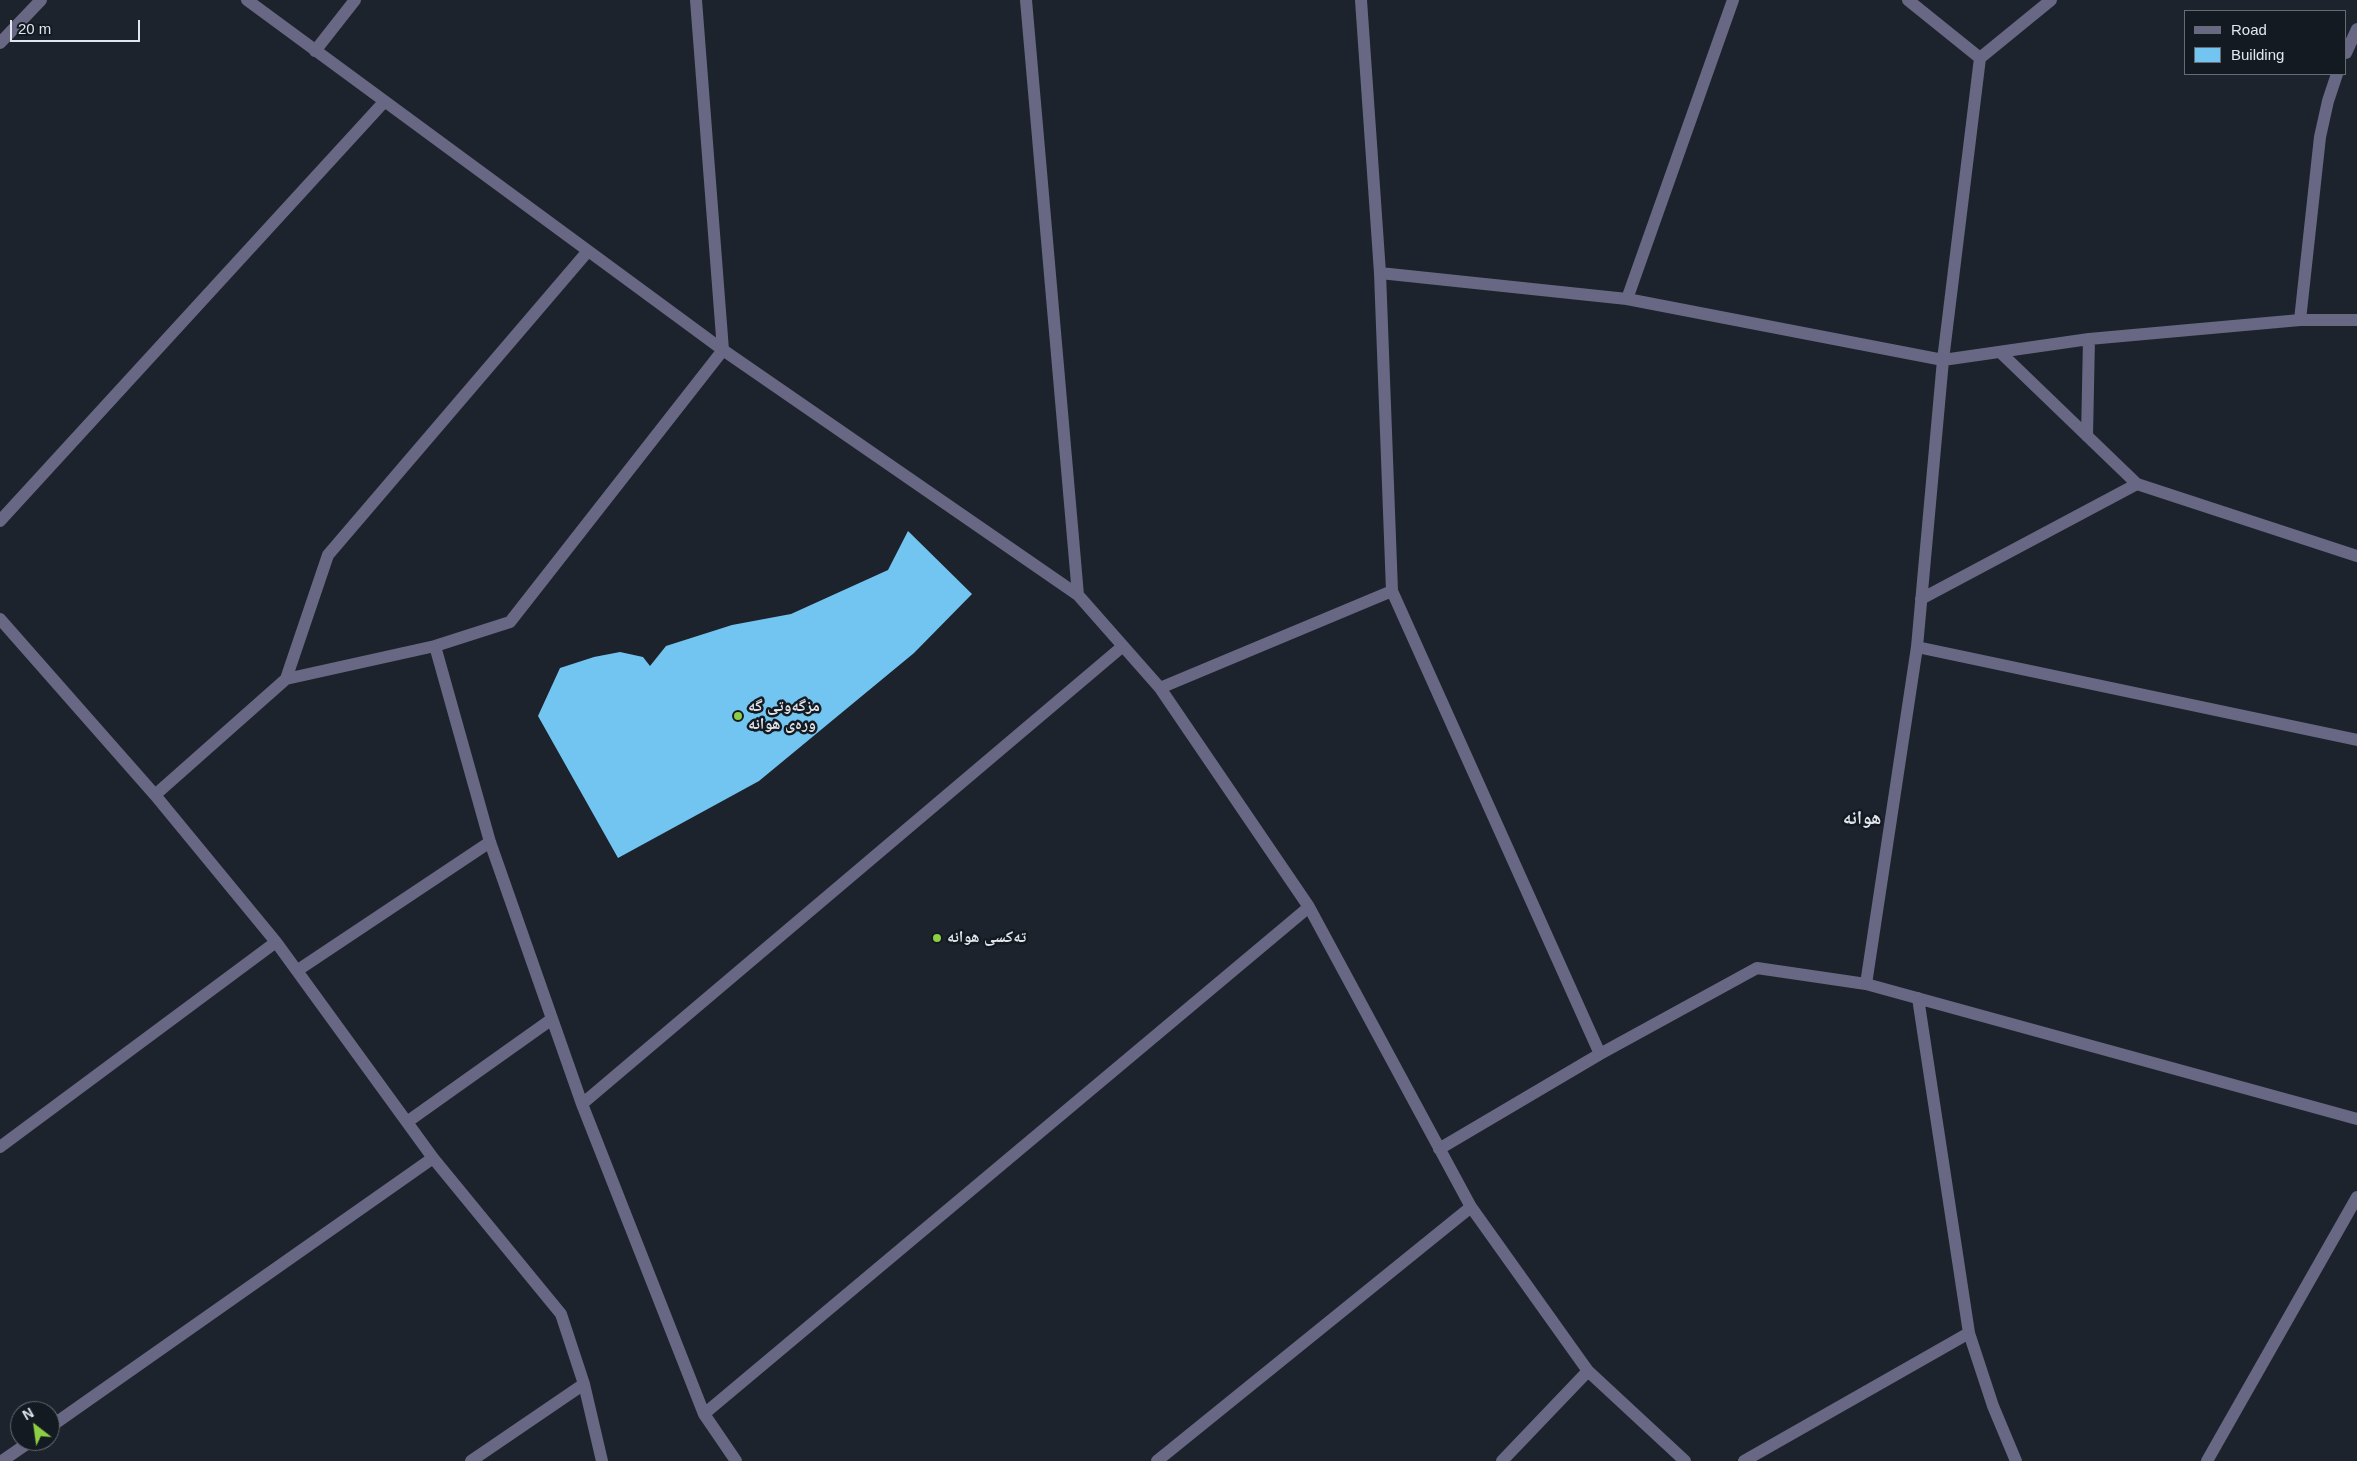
<!DOCTYPE html>
<html>
<head>
<meta charset="utf-8">
<style>
  body { margin:0 }
  #map { position:relative; width:2357px; height:1461px; overflow:hidden; background:#1d232c; font-family:Helvetica,sans-serif }
  canvas { display:block }
  .legend { position:absolute; left:2184px; top:10px; width:162px; height:65px; box-sizing:border-box; background:#141a22; border:1px solid #666c73; margin:0; padding:6px 9px; list-style:none; font-size:15px; color:#e2e6ec }
  .legend li { display:flex; align-items:center; gap:10px; height:25px }
  .legend b { width:25px; border:1px solid #666c73 }
  .north { position:absolute; left:10px; top:1401px; width:50px; height:50px; box-sizing:border-box; background:#141a22; border:1px solid #666c73; border-radius:50%; rotate:330deg; font-size:14px; font-weight:700; line-height:20px; text-align:center; color:#e2e6ec }
  .north::after { content:''; display:block; margin:auto; width:18px; height:22px; background:#8dce44; clip-path:polygon(50% 0,100% 100%,50% 72%,0 100%) }
  .scale { position:absolute; left:10px; top:20px; width:130px; height:22px; box-sizing:border-box; border:2px solid #e2e6ec; border-top:0; padding-left:6px; font-size:15px; line-height:18px; white-space:nowrap; color:#e2e6ec; -webkit-text-stroke:4px #141a22; paint-order:stroke }
</style>
</head>
<body>
<div id="map">
<canvas width="2357" height="1461"></canvas>
<ul class="legend">
<li><b style="height:6px;background:#686885"></b>Road</li>
<li><b style="height:14px;background:#73c5f1"></b>Building</li>
</ul>
<div class="north">N</div>
<div class="scale">20 m</div>
</div>
<script>
const c = document.querySelector('canvas').getContext('2d');
c.lineJoin = 'round';
function paint(path, color) {
  c.fillStyle = color;
  c.fill(path, 'evenodd');
}
function toPath(rows) {
  const path = new Path2D();
  for (const r of rows) {
    path.moveTo(r[0], r[1]);
    for (let i = 2; i < r.length; i += 2) path.lineTo(r[i], r[i + 1]);
  }
  return path;
}
function strokePath(path, color, width, dash) {
  c.strokeStyle = color;
  c.lineWidth = width;
  c.lineCap = dash ? 'butt' : 'round';
  c.setLineDash(dash || []);
  c.stroke(path);
}
function write(font, color, halo, rows, align = 'center') {
  c.font = font + ' Helvetica,"Noto Naskh Arabic",sans-serif';
  c.lineWidth = 5;
  c.setLineDash([]);
  c.textBaseline = 'middle';
  c.strokeStyle = halo;
  c.fillStyle = color;
  for (const [text, x, y, turn = 0] of rows) {
    c.save();
    c.translate(x, y);
    c.rotate((+turn || 0) * Math.PI / 180);
    c.textAlign = isNaN(turn) ? turn : align;
    if (halo) c.strokeText(text, 0, 0);
    c.fillText(text, 0, 0);
    c.restore();
  }
}
paint(toPath([
  [908,531,972,594,914,653,759,781,618,858,538,716,560,668,594,657,620,652,643,657,650,666,666,646,732,625,791,614,888,570]
]), '#73c5f1');
strokePath(toPath([
  [247,0,723,350,1078,595,1160,688,1392,591,1380,273,1361,0],
  [696,0,723,350,510,622,435,646,490,842,582,1104,704,1414],
  [1026,0,1078,595],
  [1908,0,1980,58,2051,0],
  [0,43,41,0],
  [315,51,355,0],
  [2346,53,2357,29],
  [1380,273,1627,299,1943,360,2089,339,2300,320,2357,320],
  [1627,299,1733,0],
  [2300,320,2320,137,2328,101,2337,74],
  [2000,352,2137,484,2357,556],
  [2087,436,2089,339],
  [0,521,384,102],
  [1392,591,1600,1054],
  [1921,599,2137,484],
  [0,619,155,795,276,942,433,1158,561,1314,584,1384,602,1461],
  [1917,647,2357,740],
  [286,679,435,646],
  [1160,688,1309,907,1471,1207,1588,1371,1685,1461],
  [155,795,286,679,328,555,588,251],
  [298,970,490,842],
  [1866,984,1917,647,1943,360,1980,58],
  [1918,998,1969,1333,1993,1406,2016,1461],
  [582,1104,1123,646],
  [407,1122,552,1019],
  [0,1147,276,942],
  [1439,1149,1600,1054,1757,968,1866,984,2357,1119],
  [50,1427,433,1158],
  [2,1461,31,1441],
  [471,1461,584,1384],
  [736,1461,704,1414,1309,907],
  [1157,1461,1471,1207],
  [1502,1461,1588,1371],
  [1744,1461,1969,1333],
  [2207,1461,2357,1197]
]), '#686885', 12);
for (const [x, y, r, color] of [
  [738,716,5,"#8dce44"],
  [937,938,5,"#8dce44"]
]) {
  const dot = new Path2D();
  dot.arc(x, y, r, 0, 2 * Math.PI);
  c.fillStyle = color;
  c.fill(dot);
  strokePath(dot, '#141a22', 2);
}
write('bold 16px', '#e2e6ec', '#141a22', [
  ["مزگەوتی گە",748,707],
  ["ورەی هوانە",748,725],
  ["تەکسی هوانە",947,938]
], 'left');
write('bold 19px', '#e2e6ec', '#141a22', [
  ["هوانە",1862,819]
]);
</script>
</body>
</html>
